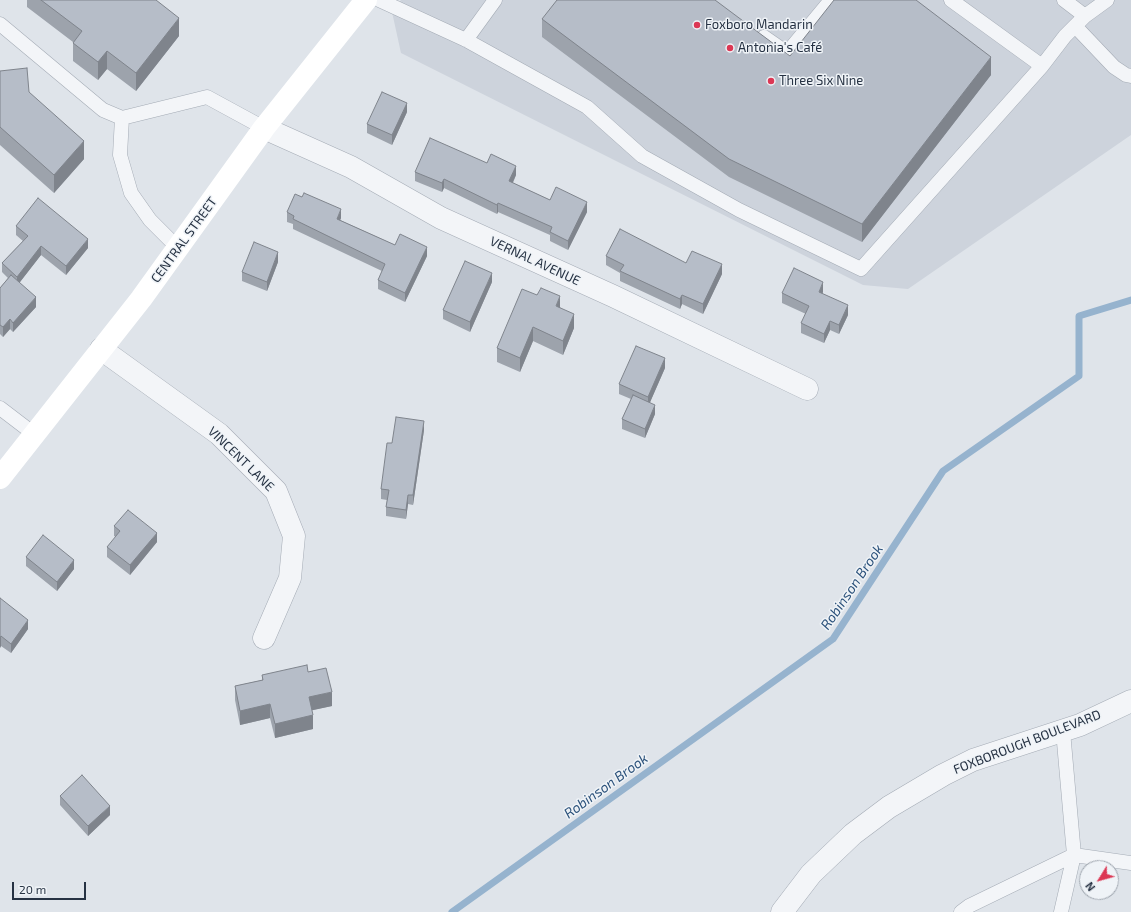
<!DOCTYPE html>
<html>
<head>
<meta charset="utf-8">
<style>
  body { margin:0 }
  #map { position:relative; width:1131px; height:912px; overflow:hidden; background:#dfe4ea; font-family:"Exo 2",sans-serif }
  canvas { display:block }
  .north { position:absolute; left:1079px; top:860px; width:40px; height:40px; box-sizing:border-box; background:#eff3f7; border:1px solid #9fa6af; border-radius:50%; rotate:233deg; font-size:11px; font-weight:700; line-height:16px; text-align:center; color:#263243 }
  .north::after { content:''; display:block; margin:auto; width:14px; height:18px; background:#dc3754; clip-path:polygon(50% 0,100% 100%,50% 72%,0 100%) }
  .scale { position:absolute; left:12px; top:882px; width:74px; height:18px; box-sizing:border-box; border:2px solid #263243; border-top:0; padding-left:5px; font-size:12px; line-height:14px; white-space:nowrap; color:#263243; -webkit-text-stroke:3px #eff3f7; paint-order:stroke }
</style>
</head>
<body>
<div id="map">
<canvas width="1131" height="912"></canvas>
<div class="north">N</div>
<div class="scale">20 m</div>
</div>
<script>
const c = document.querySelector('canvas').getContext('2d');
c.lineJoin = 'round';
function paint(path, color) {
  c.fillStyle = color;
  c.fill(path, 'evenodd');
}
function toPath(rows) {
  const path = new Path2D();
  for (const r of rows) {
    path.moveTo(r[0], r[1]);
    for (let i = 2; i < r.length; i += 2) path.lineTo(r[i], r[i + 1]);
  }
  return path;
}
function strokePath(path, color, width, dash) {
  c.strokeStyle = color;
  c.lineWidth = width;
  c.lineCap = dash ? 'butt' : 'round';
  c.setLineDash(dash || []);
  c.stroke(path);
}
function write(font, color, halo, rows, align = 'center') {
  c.font = font + ' "Exo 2",sans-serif';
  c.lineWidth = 3;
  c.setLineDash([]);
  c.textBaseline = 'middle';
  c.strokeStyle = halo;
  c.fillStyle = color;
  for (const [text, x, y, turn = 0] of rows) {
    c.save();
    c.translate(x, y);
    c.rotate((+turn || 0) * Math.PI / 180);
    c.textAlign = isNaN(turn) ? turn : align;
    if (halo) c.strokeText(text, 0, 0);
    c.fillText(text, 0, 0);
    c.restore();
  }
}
paint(toPath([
  [401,0,1131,0,1131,135,908,289,863,285,401,53,392,12]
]), '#cdd3dc');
strokePath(toPath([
  [452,912,833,639,943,471,1079,376,1079,316,1131,300]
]), '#96b3ce', 7);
const lane = toPath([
  [379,0,466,40,587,107,642,156,739,210,861,269,1042,66,1065,36,1085,16,1107,0],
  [951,0,1042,66],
  [1064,0,1085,16],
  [0,24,103,110,122,118,207,97,264,128],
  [1076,27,1114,67,1126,75,1131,76],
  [764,37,787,53,831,0],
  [466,40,495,0],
  [122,118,120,155,131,193,150,220,178,248],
  [0,408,34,434],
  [961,912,969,906,1074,855,1131,863],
  [1061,912,1074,855,1063,731]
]);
const street = toPath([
  [264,128,351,167,441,218,613,296,807,389],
  [101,349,219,434,276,491,294,536,290,578,264,638],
  [782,912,811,874,853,834,889,807,943,775,973,760,1080,725,1131,701]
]);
strokePath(lane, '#a4abb5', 15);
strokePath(street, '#a4abb5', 23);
strokePath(lane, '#f3f5f8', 14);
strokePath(street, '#f3f5f8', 22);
strokePath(toPath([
  [0,478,141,299,264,128,366,0]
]), '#fff', 22);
paint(toPath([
  [27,0,156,0,179,36,136,91,107,69,98,80,73,61,73,42,27,7],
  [542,19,790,56,991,75,862,242,729,177,542,37],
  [0,71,29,92,84,159,54,193,0,145],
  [407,112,392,145,367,133,367,124],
  [487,163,516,175,513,183,550,200,587,212,568,250,550,241,550,235,498,212,497,214,444,188,442,192,415,181,415,172],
  [287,212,341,218,340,220,395,245,427,256,405,302,378,289,378,280,382,271,293,229,293,224,287,222],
  [16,226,88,248,66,275,41,255,19,283,36,307,13,332,10,329,3,337,0,334,0,288,8,278,2,272,2,263,23,241,16,235],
  [606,256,686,263,722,274,703,314,682,304,680,309,620,281,620,273,606,265],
  [278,262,267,291,242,281,242,272],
  [492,282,470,332,443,319,443,310],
  [823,292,822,294,848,315,839,334,830,330,824,343,801,333,801,323,806,314,782,303,782,293],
  [560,307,574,328,563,355,533,341,520,372,497,362,497,348],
  [665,368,650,402,655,414,645,438,622,429,622,419,631,399,619,394,619,384],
  [424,430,413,505,408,504,406,519,386,516,386,507,387,500,381,499,381,489,392,443],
  [114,526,157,542,130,575,107,557,107,547,116,537,114,536],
  [26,557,74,569,57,591,26,566],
  [0,598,28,629,11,653,1,646,0,648],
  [308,672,332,706,312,710,313,729,275,738,270,718,240,725,235,700,235,686,262,680,262,675],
  [60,796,110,815,88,836,60,805]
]), '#9da3ac');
paint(toPath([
  [179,18,179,36,136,91,136,73],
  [107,51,107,69,98,80,98,62],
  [991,57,991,75,862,242,862,224],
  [407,103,407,112,392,145,392,135],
  [84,141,84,159,54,193,54,175],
  [516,166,516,175,509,190,509,181],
  [444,179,444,188,442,192,442,183],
  [587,202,587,212,568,250,568,241],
  [498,203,498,212,497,214,497,205],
  [341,209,341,218,337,228,337,219],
  [88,239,88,248,66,275,66,266],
  [41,246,41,255,17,286,17,277],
  [427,247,427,256,405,302,405,293],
  [278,252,278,262,267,291,267,282],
  [722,264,722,274,703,314,703,304],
  [492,273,492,282,470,332,470,322],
  [823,282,823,292,819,301,819,292],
  [682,295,682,304,680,309,680,299],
  [560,296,560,310,556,306],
  [36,297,36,307,13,332,13,323],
  [848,305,848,315,839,334,839,325],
  [574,314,574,328,563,355,563,341],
  [10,319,10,329,3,337,3,327],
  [830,321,830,330,824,343,824,334],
  [533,327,533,341,520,372,520,358],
  [665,358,665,368,648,407,648,397],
  [655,405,655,414,645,438,645,429],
  [424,421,424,430,413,505,413,495],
  [408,495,408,504,406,519,406,510],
  [157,533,157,542,130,575,130,565],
  [74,560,74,569,57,591,57,582],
  [28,620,28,629,11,653,11,644],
  [1,636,1,646,0,648,0,638],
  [332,692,332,706,309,711,309,697],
  [270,704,270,718,240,725,240,711],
  [313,715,313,729,275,738,275,724],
  [110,806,110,815,88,836,88,826]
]), '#7f848c');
const building = toPath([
  [41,0,156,0,179,18,136,73,107,51,98,62,73,43,82,31,41,0],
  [557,0,715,0,790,56,834,0,916,0,991,57,862,224,729,159,542,19,557,0],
  [27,68,29,92,84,141,54,175,0,127,0,71,27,68],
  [382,92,407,103,392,135,367,124,382,92],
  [430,138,487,163,491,154,516,166,509,181,550,200,556,187,587,202,568,241,550,232,552,227,498,203,497,205,444,179,442,183,415,172,430,138],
  [304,193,341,209,337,219,395,245,400,234,427,247,405,293,378,280,385,264,293,219,294,216,287,212,295,194,302,197,304,193],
  [38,198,88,239,66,266,41,246,17,277,2,263,28,236,16,226,38,198],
  [620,229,686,263,692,251,722,264,703,304,682,295,680,299,620,271,624,265,606,256,620,229],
  [254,242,278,252,267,282,242,272,254,242],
  [465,261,492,273,470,322,443,310,465,261],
  [794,268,823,282,819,292,848,305,839,325,830,321,824,334,801,323,809,306,782,293,794,268],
  [11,275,36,297,13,323,10,319,3,327,0,325,0,288,11,275],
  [541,288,560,296,556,306,574,314,563,341,533,327,520,358,497,348,522,289,537,295,541,288],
  [636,346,665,358,648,397,619,384,636,346],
  [633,395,655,405,645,429,622,419,633,395],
  [396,417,424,421,413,495,408,495,406,510,386,507,389,490,381,489,387,443,392,443,396,417],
  [128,510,157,533,130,565,107,547,120,531,114,526,128,510],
  [43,535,74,560,57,582,26,557,43,535],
  [0,598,28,620,11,644,1,636,0,638,0,598],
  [307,665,308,672,326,668,332,692,309,697,313,715,275,724,270,704,240,711,235,686,263,680,262,675,307,665],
  [82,775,110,806,88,826,60,796,82,775]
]);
paint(building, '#b6bdc8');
strokePath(building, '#7f848c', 1);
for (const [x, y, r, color] of [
  [697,25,4,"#dc3754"],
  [730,48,4,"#dc3754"],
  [771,81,4,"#dc3754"]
]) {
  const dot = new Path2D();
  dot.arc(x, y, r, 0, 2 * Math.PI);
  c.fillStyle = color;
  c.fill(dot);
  strokePath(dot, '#eff3f7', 1.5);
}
write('13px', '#263243', '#eff3f7', [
  ["Foxboro Mandarin",705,25],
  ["Antonia's Café",738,48],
  ["Three Six Nine",779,81]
], 'left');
write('13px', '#263243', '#eff3f7', [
  ["CENTRAL STREET",184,240,-54],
  ["VERNAL AVENUE",535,261,25],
  ["VINCENT LANE",241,459,44],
  ["FOXBOROUGH BOULEVARD",1027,742,-21]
]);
write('italic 14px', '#2c527b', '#eff3f7', [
  ["Robinson Brook",852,587,-56],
  ["Robinson Brook",606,786,-36]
]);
</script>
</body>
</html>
